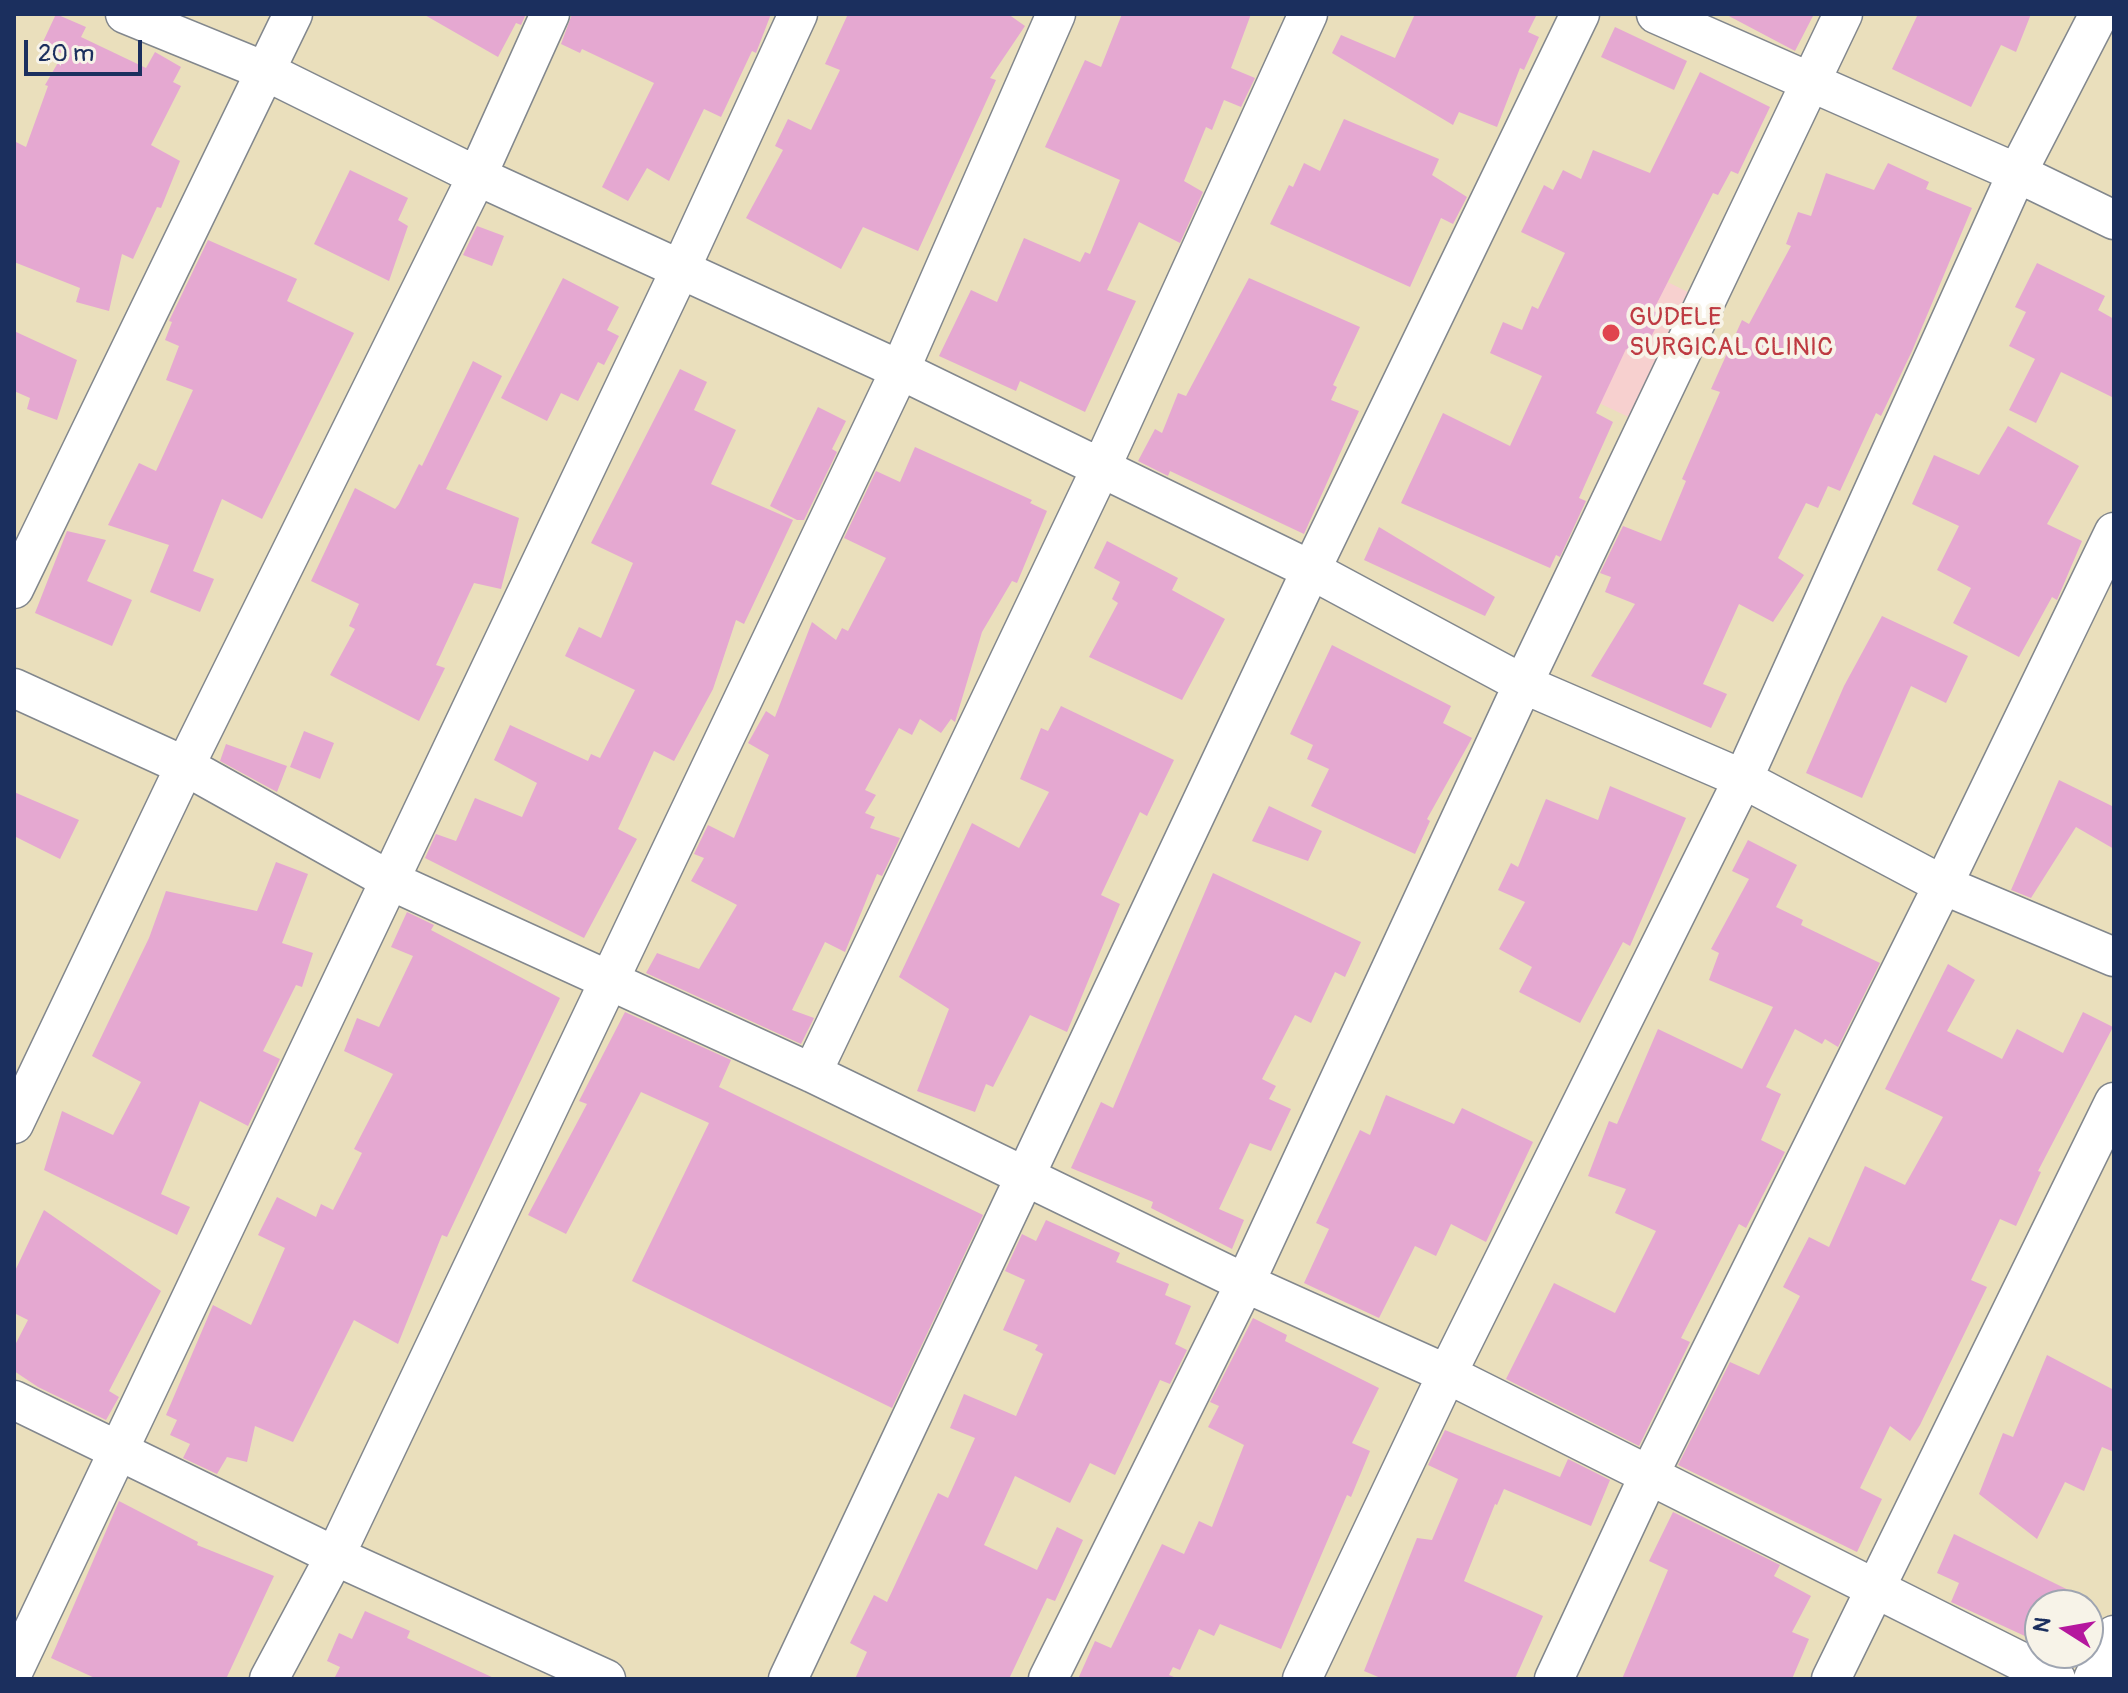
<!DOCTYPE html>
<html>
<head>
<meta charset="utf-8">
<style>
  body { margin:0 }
  #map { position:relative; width:2128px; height:1693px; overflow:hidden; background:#eadfbc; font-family:Pangolin,sans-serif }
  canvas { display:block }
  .frame { position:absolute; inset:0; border:16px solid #1b2f5e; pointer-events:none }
  .north { position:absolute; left:2024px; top:1589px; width:80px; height:80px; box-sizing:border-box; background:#f7f3e8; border:2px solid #9fa5b1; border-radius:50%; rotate:281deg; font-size:22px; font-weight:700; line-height:32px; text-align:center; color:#1b2f5e }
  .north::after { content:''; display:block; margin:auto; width:28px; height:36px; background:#b5179e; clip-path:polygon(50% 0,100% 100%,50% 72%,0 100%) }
  .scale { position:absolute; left:24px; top:40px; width:118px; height:36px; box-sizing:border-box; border:4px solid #1b2f5e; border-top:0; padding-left:10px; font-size:24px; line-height:28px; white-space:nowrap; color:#1b2f5e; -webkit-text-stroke:6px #f7f3e8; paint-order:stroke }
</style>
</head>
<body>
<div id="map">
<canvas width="2128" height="1693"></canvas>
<div class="frame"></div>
<div class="north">N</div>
<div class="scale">20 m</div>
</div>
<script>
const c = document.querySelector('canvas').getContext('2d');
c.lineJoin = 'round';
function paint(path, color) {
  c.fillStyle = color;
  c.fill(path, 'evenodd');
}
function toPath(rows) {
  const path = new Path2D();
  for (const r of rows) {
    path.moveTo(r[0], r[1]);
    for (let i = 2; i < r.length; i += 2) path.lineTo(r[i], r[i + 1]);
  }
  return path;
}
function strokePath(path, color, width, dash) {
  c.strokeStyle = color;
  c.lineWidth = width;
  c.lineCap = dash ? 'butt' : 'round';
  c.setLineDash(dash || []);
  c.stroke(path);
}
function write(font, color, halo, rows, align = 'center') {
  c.font = font + ' Pangolin,sans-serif';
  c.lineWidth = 8;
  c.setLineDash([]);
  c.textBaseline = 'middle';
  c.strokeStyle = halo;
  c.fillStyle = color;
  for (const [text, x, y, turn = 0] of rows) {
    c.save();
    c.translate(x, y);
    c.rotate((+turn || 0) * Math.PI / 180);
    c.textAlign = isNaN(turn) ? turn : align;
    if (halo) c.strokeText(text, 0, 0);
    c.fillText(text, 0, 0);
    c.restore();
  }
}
paint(toPath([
  [1586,242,1696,296,1637,421,1527,369]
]), '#f7d0cf');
paint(toPath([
  [56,14,86,27,81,37,146,68,155,52,181,67,173,82,181,86,151,145,180,161,161,208,157,207,133,259,122,254,109,311,76,302,80,288,14,262,14,141,26,147,48,86,45,85,63,54,42,44],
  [423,14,526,14,521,25,516,23,498,57],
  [572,14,771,14,756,53,752,51,721,117,704,109,669,181,647,168,628,201,602,187,654,83,582,49,580,53,561,44],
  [848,14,1008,14,1025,26,990,78,996,80,918,251,863,227,841,269,746,218,783,150,775,146,788,119,811,130,840,70,825,64],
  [1122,14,1251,14,1231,68,1255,78,1241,107,1224,100,1212,130,1206,127,1184,181,1203,192,1180,243,1139,222,1107,290,1136,301,1085,412,1020,381,1016,391,939,356,971,290,997,302,1024,238,1080,262,1085,252,1090,254,1120,180,1045,147,1085,60,1101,67],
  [1415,14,1537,14,1528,32,1539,37,1524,70,1520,68,1497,127,1459,112,1453,125,1332,53,1341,35,1395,58],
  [1725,14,1814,14,1795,51],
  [1918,14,2031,14,2016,52,2001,45,1971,107,1892,69],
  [1615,27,1687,61,1674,90,1601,57],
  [1700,72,1770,107,1738,174,1731,171,1718,195,1713,193,1653,311,1662,315,1641,357,1626,349,1596,413,1613,422,1579,498,1586,501,1560,557,1556,555,1550,568,1401,503,1443,413,1510,446,1542,376,1490,353,1503,322,1522,330,1532,306,1538,309,1565,253,1521,232,1544,185,1553,190,1563,170,1581,179,1593,150,1650,173],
  [1344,119,1439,159,1432,175,1467,197,1453,224,1441,218,1410,287,1270,224,1289,185,1293,187,1304,163,1320,171],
  [1888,163,1929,182,1926,189,1972,208,1912,351,1881,416,1876,413,1840,491,1828,486,1818,508,1806,503,1778,558,1804,575,1773,622,1739,604,1703,684,1727,694,1711,728,1591,676,1635,604,1605,592,1611,577,1600,573,1623,526,1661,541,1686,481,1682,479,1720,392,1711,389,1742,320,1749,324,1791,246,1786,244,1798,212,1811,216,1826,173,1874,190],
  [350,170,408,198,398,220,408,226,389,281,314,244],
  [477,226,504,236,492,266,463,255],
  [208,240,297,279,287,301,354,333,262,519,222,499,193,571,214,579,200,612,150,592,169,545,108,525,139,463,156,471,193,390,166,380,179,346,165,340,172,322,169,321],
  [2037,263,2105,296,2098,310,2114,319,2114,398,2061,372,2036,423,2009,410,2035,359,2009,346,2026,312,2015,307],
  [563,278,619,307,607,330,619,336,604,365,598,362,578,401,561,393,547,421,501,398],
  [1249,278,1360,327,1333,385,1337,387,1331,400,1359,411,1304,534,1170,471,1168,476,1138,461,1155,429,1162,433,1178,393,1186,396],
  [14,331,77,360,57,420,27,409,30,398,14,391],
  [473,361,502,376,446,489,519,518,501,589,474,583,436,665,445,668,419,721,330,675,355,629,349,626,359,604,311,581,355,488,395,509,399,504,419,464,422,466],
  [680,369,707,382,694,410,736,430,711,484,793,520,744,624,736,620,713,689,674,761,654,751,618,829,637,839,584,938,425,858,436,834,456,841,475,798,522,817,537,783,494,760,510,725,588,761,591,754,600,758,635,690,565,656,579,627,601,638,633,563,591,543],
  [818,407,846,421,832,449,837,452,804,520,797,520,770,506],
  [2008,426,2079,466,2047,524,2082,541,2057,600,2052,597,2019,657,1953,623,1971,588,1937,570,1959,526,1912,504,1934,455,1979,475],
  [915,447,1032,500,1030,503,1047,511,1017,583,1012,581,982,632,955,722,951,719,941,733,920,719,912,735,899,728,865,790,876,795,865,813,875,817,870,828,900,838,882,876,877,874,845,952,825,942,792,1010,814,1018,801,1044,646,973,657,953,699,969,737,905,691,881,704,858,694,854,708,825,734,838,769,755,748,743,766,711,775,717,812,622,836,640,842,628,848,631,886,558,844,538,876,471,900,482],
  [1379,527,1495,597,1485,616,1364,560],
  [67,531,106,540,87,581,132,600,112,646,35,613],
  [1107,541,1178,578,1172,590,1225,619,1182,700,1089,657,1118,603,1112,599,1120,582,1094,568],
  [1882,616,1968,656,1946,703,1911,686,1862,798,1806,773,1844,686],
  [1332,645,1451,706,1443,723,1472,738,1427,819,1430,821,1415,854,1311,806,1329,769,1307,759,1313,745,1290,734],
  [1061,706,1174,760,1147,816,1140,812,1101,895,1120,904,1067,1032,1030,1015,993,1087,986,1084,975,1112,917,1091,949,1009,899,977,972,823,1019,848,1049,792,1020,779,1041,728,1048,731],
  [304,731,334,743,320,779,290,767],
  [226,744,287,766,277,792,220,761],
  [2059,780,2114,807,2114,849,2076,827,2031,898,2011,890],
  [1610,786,1686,818,1630,946,1623,942,1580,1023,1519,992,1532,967,1499,949,1525,902,1498,890,1511,863,1518,867,1546,799,1598,820],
  [14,792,79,820,60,859,14,836],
  [1269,806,1322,831,1308,861,1252,841],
  [1748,840,1797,865,1776,907,1803,920,1801,925,1880,963,1838,1047,1825,1039,1822,1044,1795,1029,1766,1087,1781,1094,1761,1140,1785,1152,1746,1228,1739,1224,1681,1338,1690,1342,1639,1446,1506,1379,1554,1283,1615,1313,1656,1231,1615,1213,1626,1189,1588,1176,1609,1121,1617,1124,1658,1029,1742,1069,1773,1007,1709,980,1719,953,1711,949,1749,879,1732,871],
  [276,862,308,874,282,943,313,953,302,987,296,985,263,1051,280,1059,248,1126,200,1101,161,1194,190,1207,177,1235,44,1170,62,1111,113,1135,141,1082,92,1056,149,938,166,891,257,911],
  [1213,873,1361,942,1345,977,1335,972,1311,1023,1295,1015,1262,1079,1276,1086,1269,1099,1291,1109,1271,1151,1250,1143,1219,1209,1244,1220,1232,1249,1151,1208,1153,1202,1071,1168,1101,1102,1113,1108],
  [407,912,434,925,431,930,560,998,447,1237,442,1235,398,1344,354,1320,293,1442,255,1426,247,1462,227,1457,217,1474,183,1458,190,1444,170,1435,177,1420,166,1415,213,1305,251,1325,285,1248,258,1235,277,1197,316,1217,321,1204,333,1210,362,1153,354,1149,393,1074,344,1051,357,1018,379,1027,413,956,391,947],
  [1948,964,1975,980,1947,1031,2002,1059,2017,1029,2063,1053,2083,1012,2113,1027,2038,1171,2041,1172,2016,1226,2000,1219,1971,1280,1987,1287,1920,1425,1910,1441,1890,1426,1860,1488,1882,1499,1857,1552,1678,1465,1730,1362,1759,1375,1800,1296,1783,1287,1809,1237,1829,1247,1865,1166,1905,1185,1943,1117,1885,1089],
  [625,1012,731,1060,719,1087,983,1215,892,1408,632,1281,709,1123,641,1092,566,1234,528,1215,587,1104,579,1101],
  [1386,1095,1454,1124,1462,1108,1533,1142,1486,1242,1451,1224,1436,1256,1415,1246,1379,1318,1304,1283,1329,1229,1316,1223,1360,1130,1370,1135],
  [44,1210,161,1291,109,1391,119,1397,106,1420,38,1387,14,1371,14,1347,28,1320,14,1313,14,1273],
  [1046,1220,1120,1253,1116,1262,1169,1284,1165,1295,1191,1306,1175,1344,1187,1350,1170,1384,1160,1380,1115,1475,1090,1463,1070,1503,1015,1476,984,1545,1037,1570,1057,1527,1083,1540,1055,1601,1047,1598,1009,1679,855,1679,867,1652,850,1643,874,1595,887,1602,938,1493,948,1498,975,1438,950,1428,964,1394,1016,1416,1043,1354,1035,1350,1038,1345,1003,1330,1025,1280,1005,1271,1022,1234,1036,1241],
  [1253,1318,1287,1335,1285,1341,1379,1388,1352,1443,1370,1451,1351,1497,1347,1495,1281,1649,1220,1624,1214,1636,1199,1629,1180,1670,1173,1667,1169,1675,1179,1679,1078,1679,1095,1641,1111,1648,1162,1544,1184,1554,1199,1521,1212,1527,1244,1445,1208,1427,1219,1406,1210,1402],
  [2047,1355,2114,1390,2114,1452,2102,1447,2084,1491,2065,1482,2037,1539,1979,1494,2003,1433,2013,1437],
  [1445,1430,1560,1477,1568,1459,1610,1480,1591,1526,1504,1489,1497,1505,1495,1504,1464,1581,1543,1616,1515,1679,1383,1679,1364,1671,1417,1538,1432,1540,1458,1479,1428,1465],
  [119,1501,198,1542,197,1545,274,1576,226,1679,97,1679,51,1658],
  [1673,1512,1780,1565,1774,1576,1811,1596,1792,1632,1809,1639,1792,1679,1622,1679,1668,1570,1649,1561],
  [1954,1534,2093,1602,2088,1612,2088,1605,2040,1605,2040,1643,1951,1602,1959,1583,1937,1573],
  [365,1611,410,1631,407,1638,496,1679,334,1679,340,1667,327,1661,339,1633,352,1639]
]), '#e5a8d1');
const street = toPath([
  [125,14,265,71,477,176,900,370,1311,570,1523,684,1743,779,1943,885,2114,957],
  [1656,14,2017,173,2114,220],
  [14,589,293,14],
  [14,688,185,766,389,880,812,1073,1245,1283,1447,1374,2056,1679],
  [812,1073,1100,470,1308,14],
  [14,1124,185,766,477,176,550,14],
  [14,1400,335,1556,606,1679],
  [14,1670,681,268,798,14],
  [269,1679,335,1556,900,370,1056,14],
  [788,1679,1311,570,1580,14],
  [1048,1679,1245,1283,1523,684,1843,14],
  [1302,1679,1447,1374,1743,779,2017,173,2099,14],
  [1554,1679,1650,1473,1943,885,2114,532],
  [1831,1679,2114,1102],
  [2093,1679,2114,1635]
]);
strokePath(street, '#82878d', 41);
strokePath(street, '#fff', 38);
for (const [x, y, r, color] of [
  [1611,333,10,"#e0444e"]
]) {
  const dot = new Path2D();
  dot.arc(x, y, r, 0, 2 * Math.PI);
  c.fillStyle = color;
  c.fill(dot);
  strokePath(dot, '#f7f3e8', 3);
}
write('26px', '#be3a42', '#f7f3e8', [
  ["GUDELE",1629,318],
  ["SURGICAL CLINIC",1629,348]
], 'left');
</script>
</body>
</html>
